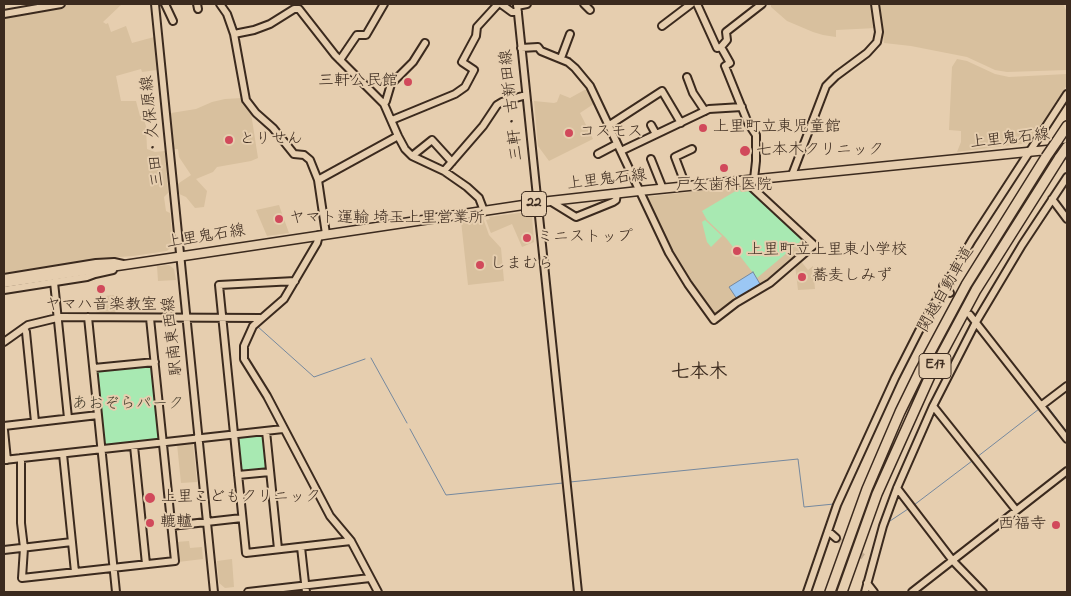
<!DOCTYPE html>
<html>
<head>
<meta charset="utf-8">
<style>
  body { margin:0 }
  #map { position:relative; width:1071px; height:596px; overflow:hidden; background:#e6ceaf; font-family:"Indie Flower",sans-serif }
  canvas { display:block }
  .frame { position:absolute; inset:0; border:5px solid #3b2a1e; pointer-events:none }
</style>
</head>
<body>
<div id="map">
<canvas width="1071" height="596"></canvas>
<div class="frame"></div>
</div>
<script>
const c = document.querySelector('canvas').getContext('2d');
c.lineJoin = 'round';
function paint(path, color) {
  c.fillStyle = color;
  c.fill(path, 'evenodd');
}
function toPath(rows) {
  const path = new Path2D();
  for (const r of rows) {
    path.moveTo(r[0], r[1]);
    for (let i = 2; i < r.length; i += 2) path.lineTo(r[i], r[i + 1]);
  }
  return path;
}
function strokePath(path, color, width, dash) {
  c.strokeStyle = color;
  c.lineWidth = width;
  c.lineCap = dash ? 'butt' : 'round';
  c.setLineDash(dash || []);
  c.stroke(path);
}
function write(font, color, halo, rows, align = 'center') {
  c.font = font + ' "Indie Flower","Klee One",sans-serif';
  c.lineWidth = 4;
  c.setLineDash([]);
  c.textBaseline = 'middle';
  c.strokeStyle = halo;
  c.fillStyle = color;
  for (const [text, x, y, turn = 0] of rows) {
    c.save();
    c.translate(x, y);
    c.rotate((+turn || 0) * Math.PI / 180);
    c.textAlign = isNaN(turn) ? turn : align;
    if (halo) c.strokeText(text, 0, 0);
    c.fillText(text, 0, 0);
    c.restore();
  }
}
paint(toPath([
  [62,4,122,4,103,22,106,24,108,23,111,32,126,26,132,43,154,37,157,70,142,72,141,69,116,76,121,101,136,101,140,116,143,117,146,126,147,149,155,152,165,151,168,193,164,197,166,211,170,213,173,245,167,251,133,256,95,259,4,273,4,15],
  [771,4,873,4,876,28,836,30,836,37,823,35,813,32,787,21,771,7],
  [879,4,1063,4,1067,12,1067,70,1007,72,995,70,967,57,911,46,884,43],
  [957,59,967,61,995,74,1009,77,1067,74,1067,85,1029,143,957,152,961,142,961,131,949,130,952,67],
  [588,88,595,103,580,113,593,139,549,161,538,146,534,101,554,103,557,102,560,94,570,98],
  [242,98,251,113,258,158,251,161,217,167,213,172,196,179,207,191,204,207,195,208,186,197,177,193,176,185,191,175,179,157,178,149,173,149,169,114,171,113,196,109,212,102,225,99],
  [749,187,810,246,773,278,716,317,689,283,644,197,709,190,710,192,720,191,720,189],
  [279,205,289,233,267,236,256,210],
  [526,212,532,216,534,242,522,247,512,224,491,233,490,231,486,220,490,219,489,217],
  [483,218,489,235,501,248,504,281,468,285,461,221],
  [800,260,808,270,813,266,815,289,798,290,795,265],
  [169,265,174,269,176,280,158,281,157,266],
  [114,295,116,315,97,315,95,297],
  [191,442,193,444,197,482,181,483,177,444],
  [189,541,190,548,202,547,203,559,178,562,176,542],
  [232,559,234,587,225,588,219,583,217,561]
]), '#d8c09e');
paint(toPath([
  [739,189,741,192,751,191,800,238,801,241,757,278,726,238,707,220,702,211],
  [705,220,722,236,711,247,707,242,702,222],
  [151,365,153,366,160,437,159,439,105,446,103,444,96,372,98,370],
  [262,433,264,435,267,468,266,470,241,473,239,471,236,438,237,436]
]), '#a8e9b2');
const water = toPath([
  [753,272,760,284,737,299,729,287,753,272]
]);
paint(water, '#9bc7f4');
strokePath(water, '#75889e', 1);
strokePath(toPath([
  [62,320,85,320],
  [93,320,146,321],
  [31,321,52,315],
  [155,321,178,321],
  [195,321,218,321],
  [226,321,251,322],
  [257,326,314,377,365,359],
  [12,332,19,326,28,322],
  [371,358,407,423],
  [1046,408,1048,407,1067,432],
  [410,429,446,495,563,483],
  [977,457,1039,409],
  [570,482,798,459,804,507,834,504],
  [914,505,972,461],
  [887,523,908,509]
]), '#75889e', 1);
strokePath(toPath([
  [836,538,865,558]
]), '#c4ad92', 6, [6, 3]);
const minor = toPath([
  [155,4,214,592],
  [165,4,173,21],
  [197,4,198,9],
  [220,4,227,14,234,34,246,100,256,113,273,128,294,154,304,155,310,160,318,180,326,234],
  [501,4,512,12,518,12],
  [517,4,578,592],
  [584,4,590,10],
  [697,4,717,48,721,47],
  [517,6,527,4],
  [4,14,61,4],
  [662,26,691,4],
  [234,34,254,30,270,24,294,9,299,9,335,55,384,104,398,136,405,149,412,156,444,171,467,187,479,198,484,211],
  [521,48,538,47,541,51,568,62,575,68,590,86,669,253,688,284,714,320,736,303,770,283,814,245,744,180],
  [561,58,570,34],
  [340,60,357,35,366,35,384,4],
  [687,77,693,93,705,111],
  [384,104,386,101,391,84,413,62,425,43],
  [392,120,455,94,465,87,474,70,462,62,476,36,477,27,498,4],
  [651,125,656,134],
  [608,126,662,91,681,123],
  [621,151,709,109,742,107],
  [598,154,617,144],
  [412,156,432,140,452,162],
  [651,159,663,189],
  [444,171,483,126,497,105,502,102,526,95],
  [792,175,826,86,836,76,867,53,877,42,879,32,875,4],
  [754,179,756,161,756,135,748,123,725,66,730,63,721,47,727,40,726,32,762,4],
  [318,180,398,136],
  [686,186,675,157,692,149],
  [1052,199,1067,219],
  [550,201,576,217,613,202,616,200,617,193],
  [319,235,317,243,284,299,253,326,244,346,244,359,267,396,330,516,351,541,378,592],
  [4,278,96,263,114,262,123,264],
  [295,281,219,285,246,553,351,541],
  [54,282,68,418],
  [943,286,950,293],
  [4,290,87,277,95,274,113,270],
  [970,315,1067,439],
  [88,317,116,592],
  [24,328,26,332,35,422],
  [4,342,28,325,61,317,260,318],
  [94,368,155,362],
  [1042,405,1067,386],
  [933,406,1016,510],
  [4,426,98,415],
  [4,430,7,460],
  [266,431,278,549],
  [134,446,146,564],
  [63,454,75,572],
  [21,458,21,523,24,548,22,578,175,561,150,318],
  [4,460,283,429],
  [238,475,270,472],
  [897,488,953,561,983,592],
  [171,526,242,518],
  [828,531,836,538],
  [301,547,306,592],
  [4,550,72,542],
  [867,583,874,592],
  [248,592,370,578],
  [807,592,837,505,895,378,923,323,972,240,1067,94],
  [865,592,883,526,897,488,933,406,976,322,1022,245,1067,177],
  [912,592,1067,471]
]);
const major = toPath([
  [4,283,550,201,639,191,1067,148]
]);
const highway = toPath([
  [1057,141,1067,126],
  [830,592,867,489,900,412,921,369,966,285,1046,157],
  [842,592,877,494,930,376,976,290,1060,157]
]);
strokePath(minor, '#3b2a1e', 10);
strokePath(major, '#3b2a1e', 11);
strokePath(highway, '#3b2a1e', 12);
strokePath(minor, '#e6ceaf', 6);
strokePath(major, '#e6ceaf', 8);
strokePath(highway, '#e6ceaf', 9);
const highwayBridge = toPath([
  [1046,157,1057,141],
  [1060,157,1067,147]
]);
strokePath(highwayBridge, '#3b2a1e', 12, []);
strokePath(highwayBridge, '#e6ceaf', 9);
for (const [x, y, r, color] of [
  [408,82,5,"#d1495b"],
  [703,128,5,"#d1495b"],
  [569,133,5,"#d1495b"],
  [229,140,5,"#d1495b"],
  [745,151,6,"#d1495b"],
  [724,168,5,"#d1495b"],
  [279,219,5,"#d1495b"],
  [527,238,5,"#d1495b"],
  [737,251,5,"#d1495b"],
  [480,265,5,"#d1495b"],
  [802,277,5,"#d1495b"],
  [101,289,5,"#d1495b"],
  [150,498,6,"#d1495b"],
  [150,523,5,"#d1495b"],
  [1056,525,5,"#d1495b"]
]) {
  const dot = new Path2D();
  dot.arc(x, y, r, 0, 2 * Math.PI);
  c.fillStyle = color;
  c.fill(dot);
  strokePath(dot, '#e6ceaf', 2);
}
for (const [x, y, w] of [
  [534,204,25],
  [935,366,32]
]) {
  const box = new Path2D();
  box.roundRect(x - w / 2, y - 12.5, w, 25, 4);
  c.fillStyle = '#e6ceaf';
  c.fill(box);
  strokePath(box, '#3b2a1e', 1);
}
write('bold 15px', '#3b2a1e', null, [
  ["22",534,204],
  ["E17",935,366]
]);
write('16px', '#3b2a1e', '#e6ceaf', [
  ["三軒公民館",398,82,"right"],
  ["上里町立東児童館",713,128],
  ["コスモス",579,133],
  ["とりせん",239,140],
  ["七本木クリニック",756,151],
  ["戸矢歯科医院",724,186,"center"],
  ["ヤマト運輸 埼玉上里営業所",289,219],
  ["ミニストップ",537,238],
  ["上里町立上里東小学校",747,251],
  ["しまむら",490,265],
  ["蕎麦しみず",812,277],
  ["ヤマハ音楽教室",101,306,"center"],
  ["上里こどもクリニック",161,498],
  ["轆轤",160,523],
  ["西福寺",1046,525,"right"]
], 'left');
write('16px', '#3b2a1e', '#e6ceaf', [
  ["三軒・古新田線",513,105,-96],
  ["三田・久保原線",154,131,-96],
  ["上里鬼石線",1010,140,-6],
  ["上里鬼石線",607,181,-7],
  ["上里鬼石線",206,238,-9],
  ["関越自動車道",947,290,-60],
  ["駅南東西線",174,336,-96]
]);
write('16px', '#463d2d', '#e6ceaf', [
  ["あおぞらパーク",128,405]
]);
write('bold 19px', '#3b2a1e', '#e6ceaf', [
  ["七本木",699,374]
]);
</script>
</body>
</html>
